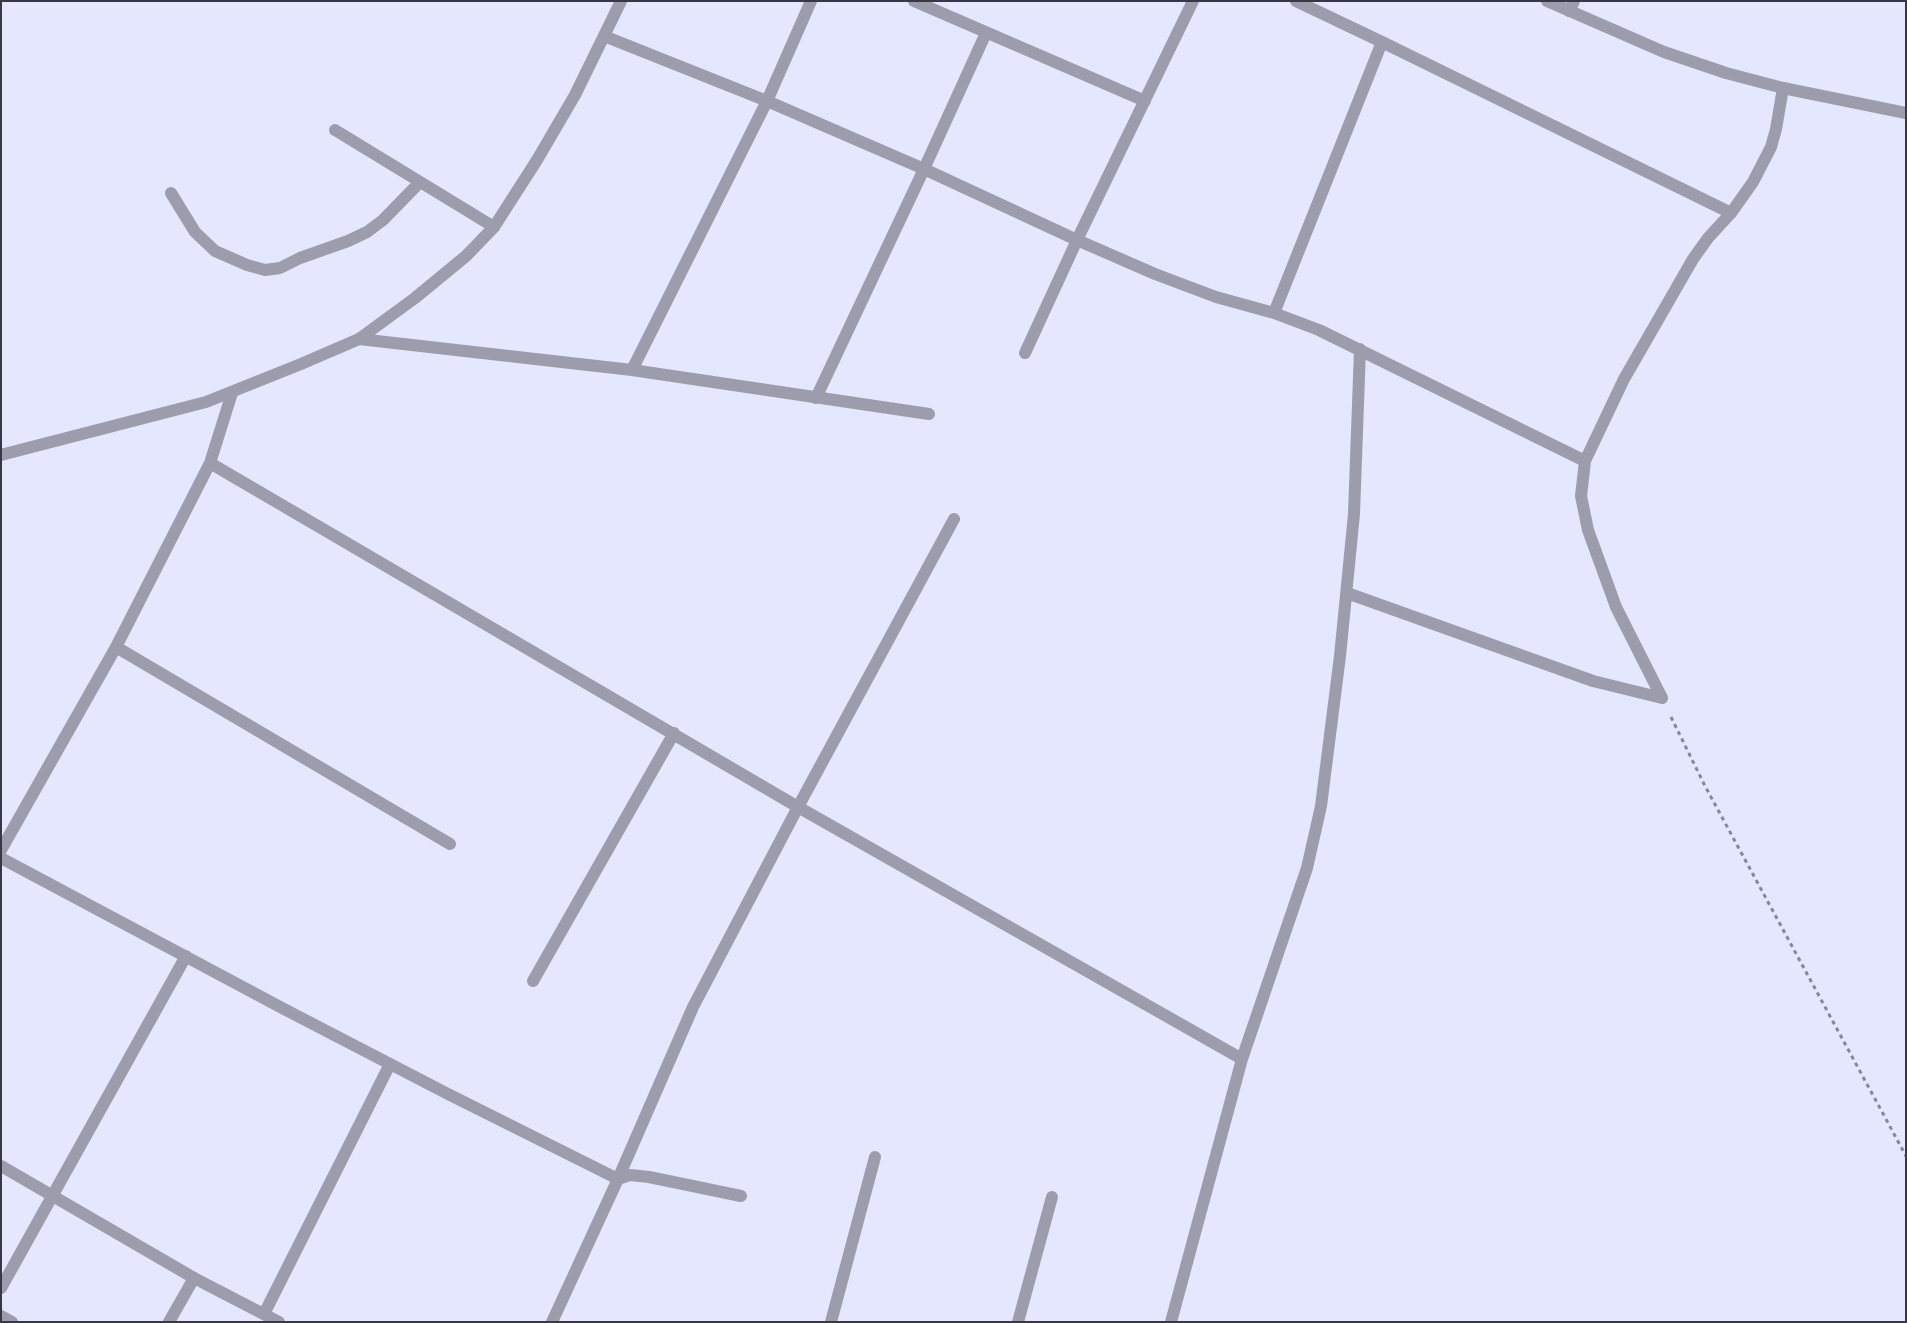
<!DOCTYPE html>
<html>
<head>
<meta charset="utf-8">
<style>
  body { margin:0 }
  #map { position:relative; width:1907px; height:1323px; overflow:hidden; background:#e4e7fd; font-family:Ubuntu,sans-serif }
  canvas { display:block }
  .frame { position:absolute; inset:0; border:2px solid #363846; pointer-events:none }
</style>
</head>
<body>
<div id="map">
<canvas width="1907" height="1323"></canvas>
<div class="frame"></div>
</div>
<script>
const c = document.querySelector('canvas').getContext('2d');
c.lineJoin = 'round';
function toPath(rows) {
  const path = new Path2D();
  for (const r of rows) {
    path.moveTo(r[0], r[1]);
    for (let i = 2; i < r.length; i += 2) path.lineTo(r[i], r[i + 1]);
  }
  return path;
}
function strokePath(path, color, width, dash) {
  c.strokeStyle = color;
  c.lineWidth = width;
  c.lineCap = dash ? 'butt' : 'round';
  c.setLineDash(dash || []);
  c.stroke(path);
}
strokePath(toPath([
  [1671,717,1705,786,1906,1156]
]), '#86889a', 3, [4, 4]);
strokePath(toPath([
  [914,1,1145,101],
  [1296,1,1382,42,1731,213],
  [1569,11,1574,1],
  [604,36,767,101,924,169,1077,240,1155,274,1216,297,1274,313,1319,330,1585,461],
  [335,130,494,227],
  [171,193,195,232,215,251,247,265,265,270,280,268,300,258,348,241,367,232,383,220,420,182],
  [1274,313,1382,42],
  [359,339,632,370,929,414],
  [1025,353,1077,240,1193,1],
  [632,370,767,101,811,1],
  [816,398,924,169,986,33],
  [210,463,798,807,1242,1059],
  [1347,593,1593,681,1662,698],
  [116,647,450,844],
  [1662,698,1616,607,1588,530,1581,496,1585,461,1624,379,1693,259,1708,238,1731,213,1753,182,1771,147,1776,129,1783,88],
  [1,850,116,647,210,463,232,393],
  [1,858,284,1009,448,1094,618,1179,630,1175,649,1177,741,1196],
  [533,981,674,733],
  [1,1288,186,956],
  [264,1314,390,1064],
  [1,1316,12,1322],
  [169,1322,194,1278],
  [552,1322,618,1179,693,1007,798,807,954,519],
  [831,1322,875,1157],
  [1018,1322,1052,1197],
  [1171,1322,1242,1059,1307,868,1321,806,1340,656,1354,514,1360,349]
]), '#9b9dad', 12);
strokePath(toPath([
  [1547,1,1664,52,1726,73,1783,88,1906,113],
  [1,455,206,402,301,364,359,339,415,298,466,256,494,227,537,160,575,95,621,1],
  [1,1166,194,1278,279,1322]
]), '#9b9dad', 12);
</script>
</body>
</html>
